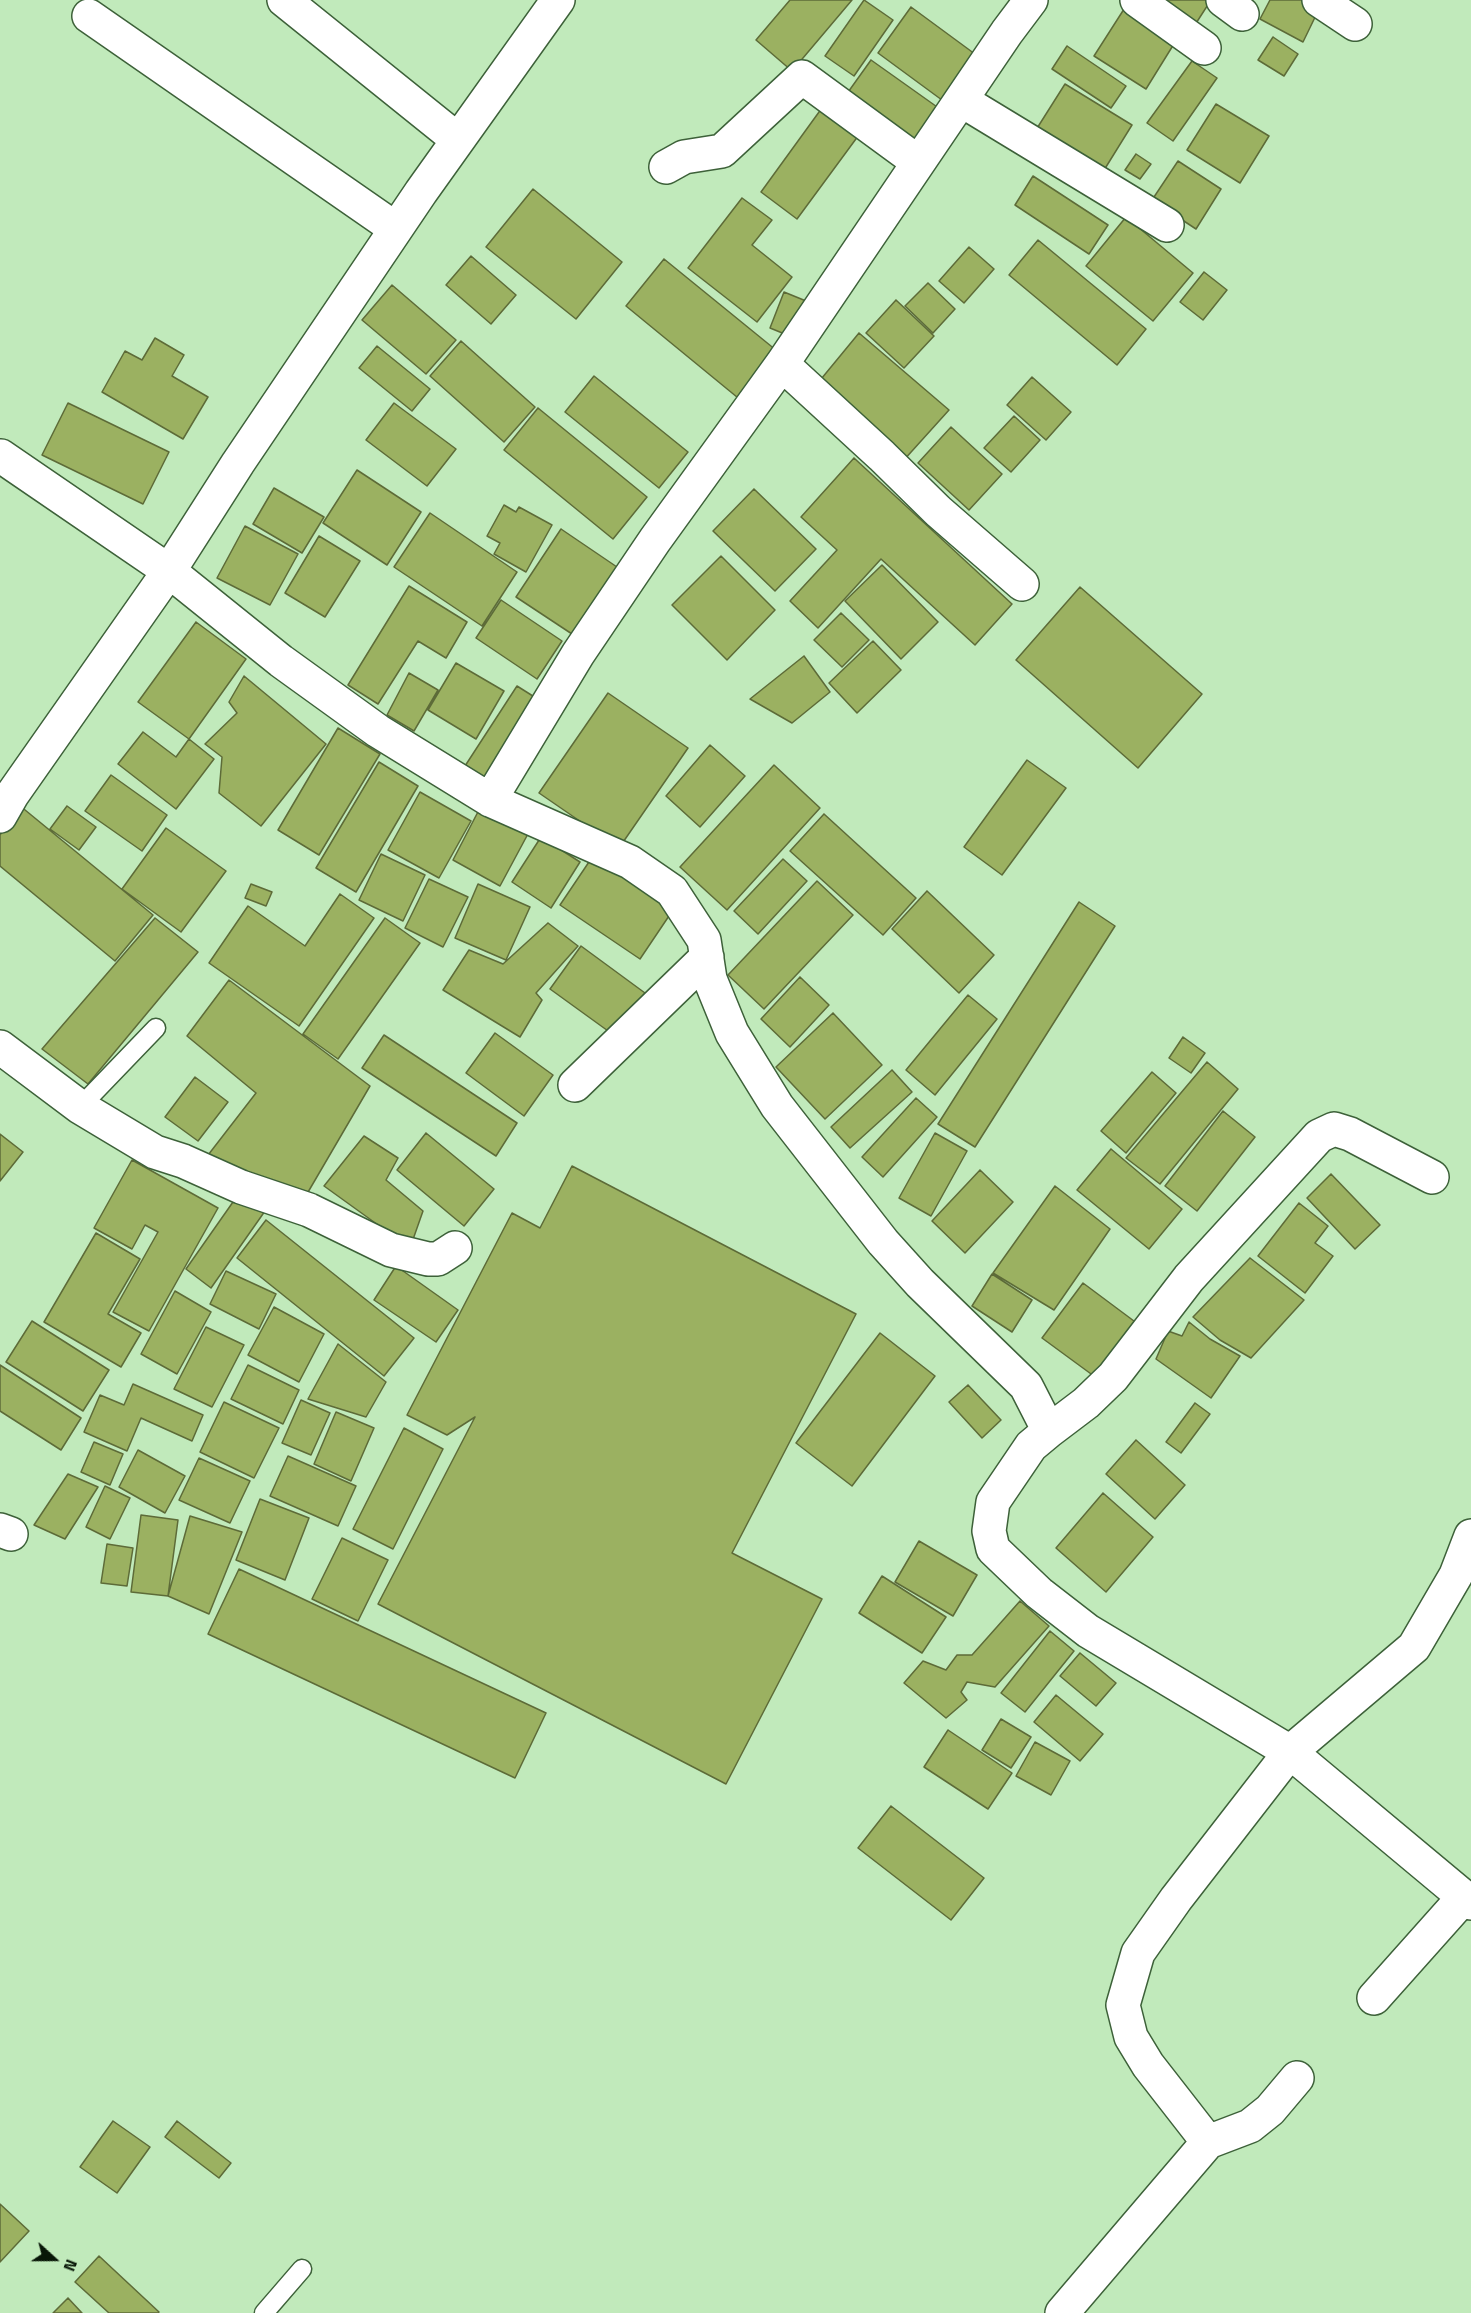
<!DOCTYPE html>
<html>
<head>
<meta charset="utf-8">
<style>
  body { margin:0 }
  #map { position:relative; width:1471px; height:2313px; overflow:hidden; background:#c1eabb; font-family:"Titillium Web",sans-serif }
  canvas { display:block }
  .north { position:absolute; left:24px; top:2229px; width:60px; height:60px; -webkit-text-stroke:4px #c1eabb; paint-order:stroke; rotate:111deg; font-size:16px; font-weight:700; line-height:24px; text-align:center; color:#081707 }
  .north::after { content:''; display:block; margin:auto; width:21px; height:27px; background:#081707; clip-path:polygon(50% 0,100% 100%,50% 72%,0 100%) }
</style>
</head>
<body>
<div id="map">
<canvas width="1471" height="2313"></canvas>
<div class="north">N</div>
</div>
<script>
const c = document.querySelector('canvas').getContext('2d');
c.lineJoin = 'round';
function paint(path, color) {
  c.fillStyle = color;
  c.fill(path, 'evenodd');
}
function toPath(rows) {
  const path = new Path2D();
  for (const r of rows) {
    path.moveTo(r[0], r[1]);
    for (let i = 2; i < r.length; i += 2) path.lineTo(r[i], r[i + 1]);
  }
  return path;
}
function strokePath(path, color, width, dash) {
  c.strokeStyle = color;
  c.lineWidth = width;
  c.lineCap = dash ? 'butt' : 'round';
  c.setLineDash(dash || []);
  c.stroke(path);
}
const building = toPath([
  [790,0,852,0,792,71,756,40,790,0],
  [864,0,893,20,854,76,825,56,864,0],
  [1144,0,1211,0,1191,31,1144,0],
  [1270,0,1307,0,1320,7,1303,42,1260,19,1270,0],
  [1126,6,1177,39,1146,89,1094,56,1126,6],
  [911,7,979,57,946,103,878,53,911,7],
  [1273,37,1298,54,1284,76,1258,60,1273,37],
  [1067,46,1126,86,1111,108,1052,69,1067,46],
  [871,60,940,109,911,151,841,102,871,60],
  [1192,61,1217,78,1173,141,1147,123,1192,61],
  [1065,84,1132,125,1101,175,1034,133,1065,84],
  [827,101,864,128,797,219,761,192,827,101],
  [1216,104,1269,136,1240,183,1187,150,1216,104],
  [1136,154,1151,164,1140,179,1125,170,1136,154],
  [1178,161,1221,189,1196,229,1152,200,1178,161],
  [1033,176,1108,225,1089,254,1015,205,1033,176],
  [533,189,622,262,576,319,486,247,533,189],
  [742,198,772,220,752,245,792,277,757,322,688,268,742,198],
  [1126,217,1193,273,1153,321,1086,266,1126,217],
  [1038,240,1146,329,1117,365,1009,275,1038,240],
  [969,247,994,269,964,303,939,281,969,247],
  [471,256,516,295,491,324,446,285,471,256],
  [664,259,782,355,743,402,626,306,664,259],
  [1204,272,1227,290,1203,320,1180,302,1204,272],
  [928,283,955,309,933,333,905,306,928,283],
  [392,285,456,340,426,374,362,320,392,285],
  [784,292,811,303,797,339,770,328,784,292],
  [896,300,934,336,904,368,866,333,896,300],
  [859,333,949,410,903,461,817,384,859,333],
  [155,338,184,355,172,376,208,397,183,439,102,392,125,351,142,360,155,338],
  [461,341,535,407,504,442,430,376,461,341],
  [377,346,430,389,412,411,359,368,377,346],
  [594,376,688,452,659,488,565,412,594,376],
  [1032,377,1071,412,1046,440,1007,405,1032,377],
  [68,403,169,452,143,504,42,455,68,403],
  [394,403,456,449,427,486,366,440,394,403],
  [538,408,647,497,613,539,504,450,538,408],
  [1014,416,1040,440,1011,472,984,448,1014,416],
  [951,427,1002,474,969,510,918,463,951,427],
  [854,458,1012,604,975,645,881,559,818,628,790,601,837,550,801,517,854,458],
  [357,470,421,512,387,565,323,523,357,470],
  [274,488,324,517,302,553,253,524,274,488],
  [754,489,816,549,775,591,713,531,754,489],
  [504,505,516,512,519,507,552,525,526,572,494,554,500,543,487,536,504,505],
  [430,513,517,572,482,626,394,567,430,513],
  [245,526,298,554,270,605,217,578,245,526],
  [561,529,617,567,572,634,516,597,561,529],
  [319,536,360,561,325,617,285,593,319,536],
  [721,556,775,610,727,660,672,605,721,556],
  [882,565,938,622,901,659,845,601,882,565],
  [409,586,467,622,446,658,418,641,378,704,348,685,409,586],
  [1080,587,1202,694,1138,768,1016,660,1080,587],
  [501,600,562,641,537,679,476,638,501,600],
  [841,613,869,640,842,667,814,640,841,613],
  [196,622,246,659,189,739,138,702,196,622],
  [873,641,901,670,857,713,829,683,873,641],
  [804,656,830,692,792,723,750,699,804,656],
  [456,663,504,691,476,739,428,710,456,663],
  [409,673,438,690,414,731,387,715,409,673],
  [244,676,326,744,261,826,219,793,222,757,205,744,237,713,229,702,244,676],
  [517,686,544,703,491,784,465,766,517,686],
  [608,693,688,748,619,848,539,793,608,693],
  [338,728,380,754,319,855,278,830,338,728],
  [143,732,176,757,189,739,214,759,176,809,118,764,143,732],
  [710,745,745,776,700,827,666,796,710,745],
  [1027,760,1066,788,1002,875,964,847,1027,760],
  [379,762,418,786,356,892,316,868,379,762],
  [774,765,820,808,727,910,680,867,774,765],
  [111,775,167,815,142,851,85,811,111,775],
  [420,792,471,821,439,878,388,850,420,792],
  [19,805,153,915,115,961,0,866,0,835,19,805],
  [67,806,96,827,79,850,50,829,67,806],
  [481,806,529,832,500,886,453,860,481,806],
  [824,814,916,898,883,935,790,851,824,814],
  [166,828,226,871,181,932,122,889,166,828],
  [541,837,580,862,551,908,512,882,541,837],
  [595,853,675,907,640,959,560,905,595,853],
  [381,854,425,875,403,921,359,900,381,854],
  [783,859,807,881,758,934,734,911,783,859],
  [429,879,468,897,443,947,405,928,429,879],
  [817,881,853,915,764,1009,728,975,817,881],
  [251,884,272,892,266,906,245,898,251,884],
  [478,884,530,907,506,960,455,938,478,884],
  [927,891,994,955,959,993,892,929,927,891],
  [340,894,374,918,299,1026,209,963,248,906,305,946,340,894],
  [1079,902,1115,926,975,1147,938,1124,1079,902],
  [155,918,198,952,88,1084,42,1049,155,918],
  [385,918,420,943,338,1059,303,1034,385,918],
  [548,923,578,946,536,993,542,1000,520,1037,443,990,469,950,503,964,548,923],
  [581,946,645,993,615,1036,550,989,581,946],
  [800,977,829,1005,790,1047,761,1019,800,977],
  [229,980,370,1086,304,1199,205,1159,256,1093,187,1036,229,980],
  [968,995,997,1019,935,1095,906,1070,968,995],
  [833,1013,882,1065,825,1119,776,1067,833,1013],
  [495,1033,553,1075,524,1116,466,1073,495,1033],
  [384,1035,517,1123,496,1156,362,1068,384,1035],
  [1183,1037,1205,1053,1191,1073,1169,1058,1183,1037],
  [1207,1062,1238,1089,1160,1184,1126,1158,1207,1062],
  [892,1070,912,1092,850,1148,831,1127,892,1070],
  [1152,1072,1176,1093,1126,1153,1101,1131,1152,1072],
  [195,1077,228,1102,198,1141,165,1117,195,1077],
  [916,1098,937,1117,883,1177,862,1157,916,1098],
  [1223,1111,1255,1137,1197,1211,1165,1186,1223,1111],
  [426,1133,494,1189,464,1226,397,1170,426,1133],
  [935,1133,967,1151,931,1216,899,1198,935,1133],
  [0,1134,23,1152,0,1181,0,1134],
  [364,1136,398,1158,386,1180,423,1211,410,1248,324,1186,364,1136],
  [1111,1149,1182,1209,1149,1249,1077,1190,1111,1149],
  [132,1160,218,1208,149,1331,113,1312,158,1232,145,1225,132,1249,94,1228,132,1160],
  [572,1166,856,1314,732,1553,822,1599,726,1784,378,1604,475,1417,447,1435,407,1415,512,1213,540,1228,572,1166],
  [980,1170,1013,1202,965,1253,932,1221,980,1170],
  [1331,1174,1380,1225,1355,1249,1307,1198,1331,1174],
  [1055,1186,1110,1229,1054,1310,993,1273,1055,1186],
  [240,1192,265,1211,211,1288,186,1269,240,1192],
  [1299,1203,1328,1226,1315,1243,1333,1256,1305,1293,1258,1256,1299,1203],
  [266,1220,414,1338,384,1376,237,1258,266,1220],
  [96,1233,140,1259,108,1314,141,1333,121,1367,44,1322,96,1233],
  [1250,1258,1304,1300,1251,1358,1220,1340,1193,1317,1250,1258],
  [396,1266,458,1310,436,1342,374,1300,396,1266],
  [226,1271,276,1294,259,1329,210,1304,226,1271],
  [992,1274,1032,1300,1012,1332,972,1306,992,1274],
  [1083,1283,1142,1327,1102,1382,1042,1338,1083,1283],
  [175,1291,211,1312,177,1374,141,1354,175,1291],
  [274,1307,324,1334,299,1382,248,1355,274,1307],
  [32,1321,109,1370,83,1411,6,1362,32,1321],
  [1189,1322,1210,1339,1240,1356,1211,1398,1156,1359,1168,1331,1182,1336,1189,1322],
  [206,1327,244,1345,212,1407,174,1389,206,1327],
  [880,1333,935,1376,852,1486,796,1443,880,1333],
  [338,1344,386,1382,366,1417,308,1399,338,1344],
  [0,1365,81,1418,61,1450,0,1411,0,1365],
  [248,1365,299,1390,283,1424,231,1399,248,1365],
  [133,1384,203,1415,192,1441,141,1418,127,1451,84,1432,100,1395,124,1405,133,1384],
  [968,1385,1001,1420,982,1438,949,1402,968,1385],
  [301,1400,330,1413,311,1455,282,1443,301,1400],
  [224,1402,279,1428,254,1478,200,1452,224,1402],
  [1195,1403,1210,1414,1181,1453,1166,1442,1195,1403],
  [336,1412,374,1428,351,1481,314,1464,336,1412],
  [404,1428,443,1449,393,1549,353,1529,404,1428],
  [1136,1440,1185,1485,1155,1519,1106,1474,1136,1440],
  [94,1442,123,1454,110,1485,81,1472,94,1442],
  [138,1450,185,1476,165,1513,119,1487,138,1450],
  [288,1456,356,1486,338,1526,270,1496,288,1456],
  [199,1458,250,1481,230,1523,179,1500,199,1458],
  [68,1474,98,1487,65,1539,34,1525,68,1474],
  [105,1486,130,1498,110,1539,86,1527,105,1486],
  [1103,1493,1153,1537,1106,1592,1056,1548,1103,1493],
  [260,1499,309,1518,285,1580,236,1560,260,1499],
  [141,1515,178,1520,168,1596,131,1592,141,1515],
  [190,1516,242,1532,209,1614,168,1596,190,1516],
  [342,1538,388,1560,358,1621,312,1599,342,1538],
  [919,1541,977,1575,953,1616,895,1582,919,1541],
  [107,1544,133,1548,127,1586,101,1583,107,1544],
  [239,1569,546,1713,515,1778,208,1634,239,1569],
  [882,1576,946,1617,922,1653,859,1613,882,1576],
  [1020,1601,1049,1626,995,1687,967,1682,961,1692,967,1700,946,1718,904,1683,923,1661,946,1670,957,1655,972,1655,1020,1601],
  [1050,1631,1074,1651,1025,1712,1001,1693,1050,1631],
  [1080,1653,1116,1683,1096,1706,1060,1676,1080,1653],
  [1056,1695,1103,1734,1080,1761,1034,1722,1056,1695],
  [1001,1719,1031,1737,1011,1768,982,1750,1001,1719],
  [948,1730,1012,1773,988,1809,924,1767,948,1730],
  [1035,1742,1070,1761,1051,1795,1016,1776,1035,1742],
  [891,1806,984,1878,951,1920,858,1848,891,1806],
  [113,2121,150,2147,117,2193,80,2167,113,2121],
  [177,2121,231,2163,219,2178,165,2137,177,2121],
  [0,2204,29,2231,0,2262,0,2204],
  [99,2256,159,2312,158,2313,109,2313,75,2282,99,2256],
  [68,2298,82,2313,53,2313,68,2298]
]);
paint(building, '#9bb161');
strokePath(building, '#5d6b38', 1.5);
const lane = toPath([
  [80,1107,156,1028],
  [264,2313,302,2269]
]);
const street = toPath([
  [284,0,458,140],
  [1137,0,1204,48],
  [1223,0,1242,14],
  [1319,0,1355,24],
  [89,16,396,229],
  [961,100,1167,225],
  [666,167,684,157,722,151,802,77,918,162],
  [782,364,882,456,938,511,1022,584],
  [1,456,169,571,281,661,378,731,490,800,630,862,672,891,704,940,710,979,732,1033,777,1106,883,1242,920,1283,1026,1386,1049,1431,1031,1446,993,1502,989,1531,993,1549,1039,1593,1088,1631,1290,1752,1471,1903],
  [490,800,578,654,655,540,782,364,1007,32,1031,0],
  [0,816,12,795,169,571,238,463,421,192,558,0],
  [0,1047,80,1107,155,1152,183,1161,241,1187,309,1210,391,1250,428,1259,438,1259,455,1248],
  [575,1085,707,957],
  [1049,1431,1086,1403,1113,1377,1189,1278,1319,1136,1334,1129,1350,1134,1432,1177],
  [0,1530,11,1534],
  [1374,1998,1464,1897],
  [1208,2142,1250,2126,1270,2110,1297,2078],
  [1062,2313,1208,2142,1148,2065,1131,2037,1123,2005,1138,1953,1176,1899,1290,1752,1414,1647,1456,1575,1471,1536]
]);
strokePath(lane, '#3d6139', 21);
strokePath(street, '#3d6139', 36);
strokePath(lane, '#fff', 18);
strokePath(street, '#fff', 33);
</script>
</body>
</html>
